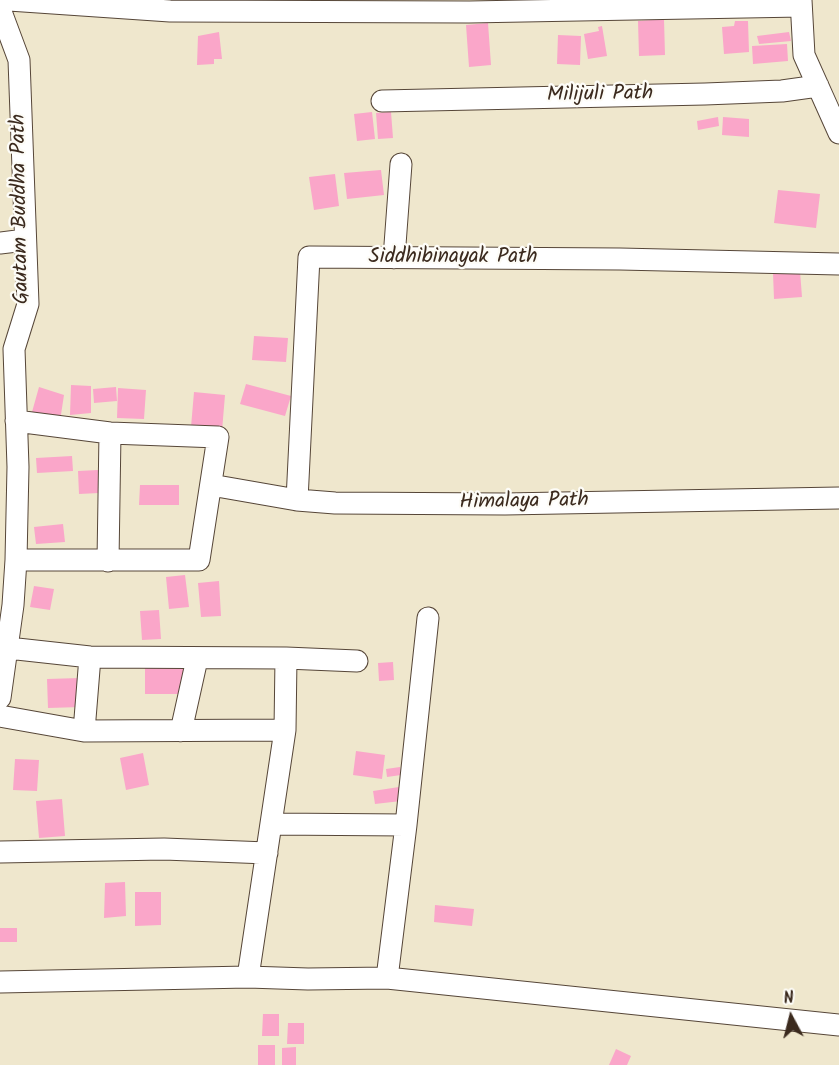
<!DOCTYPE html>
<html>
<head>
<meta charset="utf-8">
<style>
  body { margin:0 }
  #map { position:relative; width:839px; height:1065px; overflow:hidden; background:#efe7cd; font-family:Kalam,sans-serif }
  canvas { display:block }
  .north { position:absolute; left:761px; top:987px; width:60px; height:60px; -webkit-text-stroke:4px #fdfcf7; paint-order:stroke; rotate:353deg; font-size:16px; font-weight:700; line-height:24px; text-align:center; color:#3b2a1e }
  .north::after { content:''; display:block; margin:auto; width:21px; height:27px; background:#3b2a1e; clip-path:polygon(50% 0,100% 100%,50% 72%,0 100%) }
</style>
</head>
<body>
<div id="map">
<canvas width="839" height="1065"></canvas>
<div class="north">N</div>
</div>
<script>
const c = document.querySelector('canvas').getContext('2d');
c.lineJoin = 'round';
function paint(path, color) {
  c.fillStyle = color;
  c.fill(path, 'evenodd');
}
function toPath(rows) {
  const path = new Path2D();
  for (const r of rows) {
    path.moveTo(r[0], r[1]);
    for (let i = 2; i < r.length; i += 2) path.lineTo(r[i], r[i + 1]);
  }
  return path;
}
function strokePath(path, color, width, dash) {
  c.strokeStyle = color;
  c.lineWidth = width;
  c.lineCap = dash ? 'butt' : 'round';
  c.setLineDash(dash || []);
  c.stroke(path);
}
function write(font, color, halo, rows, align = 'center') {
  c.font = font + ' Kalam,sans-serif';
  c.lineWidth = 4.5;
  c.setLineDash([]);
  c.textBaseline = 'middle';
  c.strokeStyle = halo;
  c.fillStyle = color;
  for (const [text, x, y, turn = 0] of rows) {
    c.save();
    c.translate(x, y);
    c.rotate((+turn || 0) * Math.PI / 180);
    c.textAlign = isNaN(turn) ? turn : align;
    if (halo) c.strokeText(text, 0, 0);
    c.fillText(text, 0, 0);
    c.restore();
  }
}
paint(toPath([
  [664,19,665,55,639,56,638,21],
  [735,21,748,21,749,52,724,54,722,27,734,26],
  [488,23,491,65,469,67,466,25],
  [602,26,607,56,588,59,584,34,599,31,598,27],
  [219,32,222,59,214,59,214,64,197,65,198,36],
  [789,32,791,41,759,44,757,36],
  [558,35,581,36,580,65,557,64],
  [787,44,788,61,753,64,752,46],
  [372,112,375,139,357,141,354,114],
  [391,112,393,138,378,139,376,113],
  [718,117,719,126,698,130,697,121],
  [723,117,749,119,749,137,722,135],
  [381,170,384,195,347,199,344,173],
  [335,174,339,206,314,210,309,177],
  [778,190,820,194,816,228,774,223],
  [800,271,802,297,774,299,773,273],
  [254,336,288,338,286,362,252,360],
  [246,384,291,396,285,416,240,404],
  [71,385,91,386,91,413,70,415],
  [39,387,64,395,60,421,32,412],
  [116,387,117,401,94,403,93,389],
  [118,388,146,390,144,419,117,418],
  [194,392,225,395,222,431,191,427],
  [72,456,73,471,37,473,36,458],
  [98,470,99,493,79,494,78,471],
  [140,485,179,485,179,505,139,505],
  [63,524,65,542,36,544,34,527],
  [185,575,189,607,169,609,166,577],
  [219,581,221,616,201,617,198,583],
  [34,586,54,589,50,610,30,607],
  [159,610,161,639,142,640,140,611],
  [393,662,394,680,379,681,378,663],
  [183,667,184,694,145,694,145,668],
  [80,678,81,707,48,708,47,679],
  [356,751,385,755,382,779,353,775],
  [143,753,149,785,126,790,120,758],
  [15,759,39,760,37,791,13,790],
  [400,767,401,775,387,777,386,769],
  [399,787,401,801,375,804,373,791],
  [62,799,65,836,39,838,36,801],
  [125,882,126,916,104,918,105,883],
  [135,892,161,892,161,925,135,926],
  [435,905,474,909,472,926,434,922],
  [0,928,17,928,17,942,0,942],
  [263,1014,279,1014,279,1036,262,1036],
  [288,1023,304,1023,304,1044,287,1044],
  [258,1045,275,1045,275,1065,258,1065],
  [296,1047,296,1065,282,1065,282,1048],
  [616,1049,631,1056,627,1065,609,1065]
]), '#faa6c9');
const minor = toPath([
  [9,0,170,11,469,12,801,6],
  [801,0,804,55,839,133],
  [0,9,19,60,28,304,14,349,18,467,16,560,13,605,0,698],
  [382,101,705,94,782,91,818,86],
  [0,243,25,240],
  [394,258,401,164],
  [211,485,297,500,335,503,505,504,839,498],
  [297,500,309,257,620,259,839,264],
  [16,560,199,560,218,437,110,433,16,421],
  [108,561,110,433],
  [8,648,90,657,286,658,357,661],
  [0,716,84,731,285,730],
  [84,731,90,657],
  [181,731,197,659],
  [272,824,406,825],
  [0,852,164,849,267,853],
  [248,977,285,730,286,658],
  [387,978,406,825,428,618],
  [0,982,248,977,308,979,387,978,839,1025]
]);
strokePath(minor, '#564638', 23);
strokePath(minor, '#fff', 21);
write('21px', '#3b2a1e', '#fdfcf7', [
  ["Milijuli Path",600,96,-1],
  ["Gautam Buddha Path",22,209,-91],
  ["Siddhibinayak Path",453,258],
  ["Himalaya Path",524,503,-1]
]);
</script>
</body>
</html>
